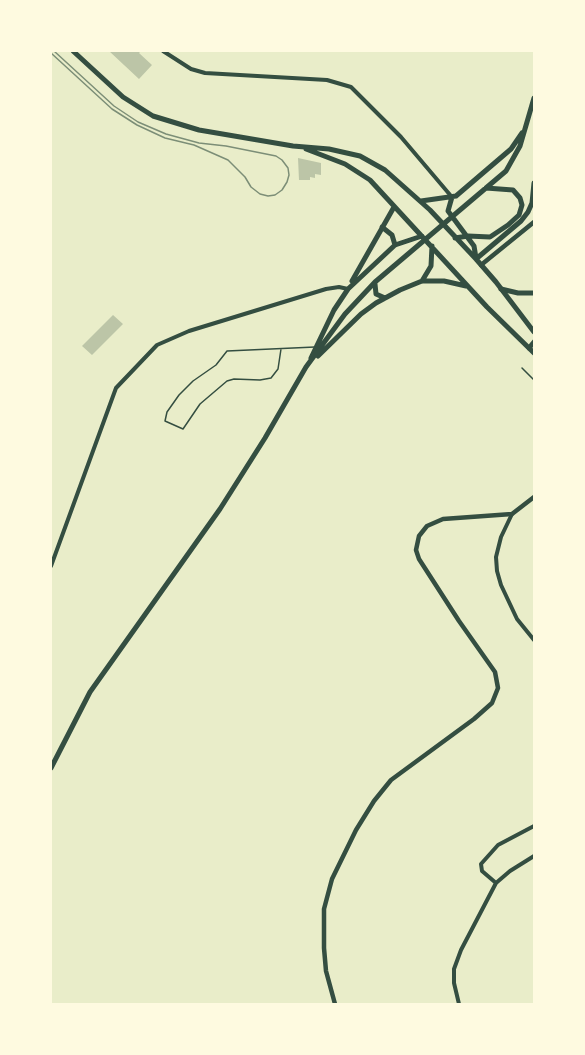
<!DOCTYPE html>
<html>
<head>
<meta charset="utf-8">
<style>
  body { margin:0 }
  #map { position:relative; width:585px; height:1055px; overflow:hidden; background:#e9edc9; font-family:"Exo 2",sans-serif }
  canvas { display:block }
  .frame { position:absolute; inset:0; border:52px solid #fefae0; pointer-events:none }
</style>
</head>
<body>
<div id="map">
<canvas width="585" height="1055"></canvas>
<div class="frame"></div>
</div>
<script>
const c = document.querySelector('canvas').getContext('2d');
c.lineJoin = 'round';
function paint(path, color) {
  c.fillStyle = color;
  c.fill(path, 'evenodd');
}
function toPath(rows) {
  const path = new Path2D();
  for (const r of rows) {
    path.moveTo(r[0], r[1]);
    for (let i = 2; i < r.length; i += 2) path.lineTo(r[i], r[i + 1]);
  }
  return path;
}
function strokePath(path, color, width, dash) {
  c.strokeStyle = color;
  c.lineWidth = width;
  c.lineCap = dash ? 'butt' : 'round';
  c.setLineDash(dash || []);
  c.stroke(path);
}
paint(toPath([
  [109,51,141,51,139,53,152,65,139,79],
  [298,158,321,163,321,175,315,174,315,178,310,177,310,180,299,180],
  [113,315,123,324,92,355,82,346]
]), '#bcc5a7');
strokePath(toPath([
  [281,349,278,369,271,378,260,380,234,379,227,381,200,404,183,429,165,421,167,412,179,395,193,381,216,365,227,351,315,347],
  [522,368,534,380]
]), '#344e41', 1.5);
strokePath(toPath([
  [163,51,191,69,205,73,327,80,351,87,401,137,451,196],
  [512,514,501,537,496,557,497,571,501,585,517,619,534,640],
  [51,566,116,388,157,345,189,331,326,289,339,287,348,289],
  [496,883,510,871,534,856],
  [459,1004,454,983,454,969,461,950,496,883,482,871,481,864,498,845,534,826]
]), '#344e41', 4);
strokePath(toPath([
  [481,265,534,222],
  [335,1004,326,971,324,948,324,909,332,879,356,830,374,801,391,780,474,719,492,703,498,688,495,672,459,621,419,559,416,550,419,536,427,526,443,519,512,514,534,497]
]), '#344e41', 4.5);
strokePath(toPath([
  [501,289,518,293,534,293],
  [529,348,534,342]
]), '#344e41', 5);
strokePath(toPath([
  [73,51,123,97,153,116,199,130,293,146,329,149,360,156,385,170,430,210,476,259,496,282,534,332],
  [306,149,345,164,370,180,487,307,534,353],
  [452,197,448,211,474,246,476,258],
  [421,201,456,196,511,149,522,133],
  [382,227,392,235,395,245],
  [455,238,468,236,490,237,508,225,519,215,522,205,520,198,513,190,486,188],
  [476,259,521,221,528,212,532,203,534,183],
  [352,281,394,207],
  [422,281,431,266,432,246],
  [375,284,376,294,385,298],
  [318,356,361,314,376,303,400,290,422,281,444,281,466,286],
  [311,358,334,310,348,289,395,245,422,236],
  [51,768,90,692,220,509,265,438,306,367,345,314,375,282,506,171,520,146,534,98]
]), '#344e41', 5);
strokePath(toPath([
  [51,53,112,109,137,125,165,138,194,145,228,160,245,177,251,187,260,194,268,196,275,195,282,190,287,182,289,175,288,168,282,160,276,156,226,146,199,143,166,134,138,122,114,106,54,51]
]), '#7c8e77', 1.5);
</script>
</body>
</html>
